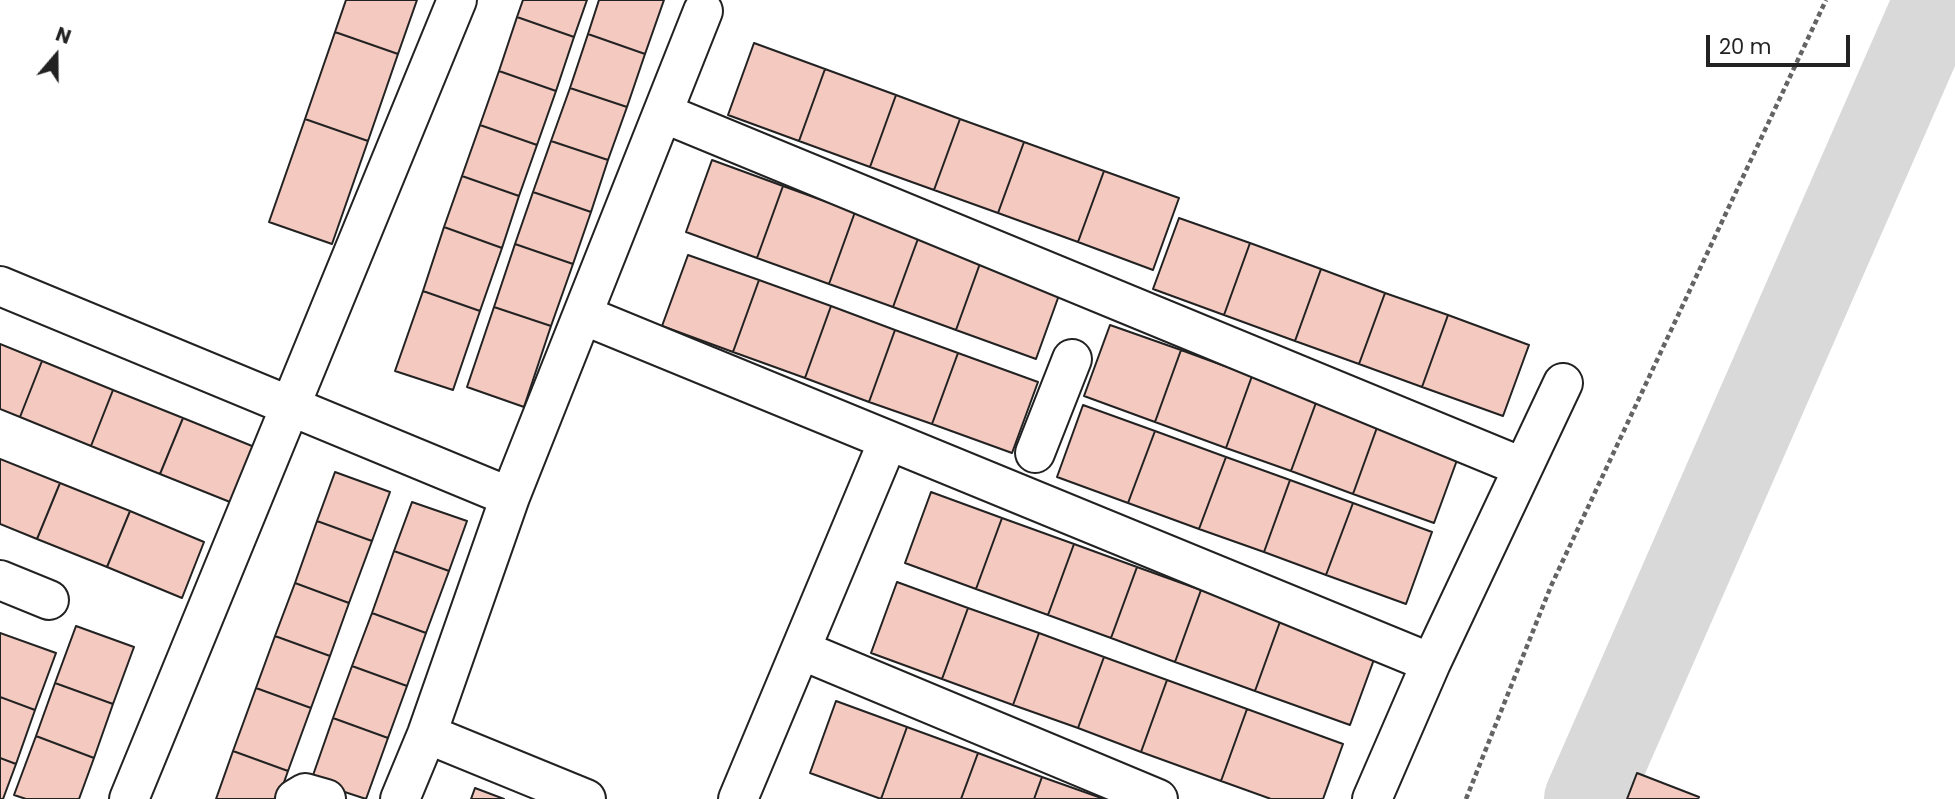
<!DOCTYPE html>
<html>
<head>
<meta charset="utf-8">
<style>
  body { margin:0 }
  #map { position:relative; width:1955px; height:799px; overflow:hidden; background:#fff; font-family:Poppins,sans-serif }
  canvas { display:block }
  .north { position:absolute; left:21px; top:21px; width:70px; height:70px; -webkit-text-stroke:5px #fff; paint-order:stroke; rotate:20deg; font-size:19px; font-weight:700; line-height:28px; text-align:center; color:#222 }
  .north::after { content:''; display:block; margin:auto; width:24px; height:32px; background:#222; clip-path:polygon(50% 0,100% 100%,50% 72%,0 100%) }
  .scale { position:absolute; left:1706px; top:35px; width:144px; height:32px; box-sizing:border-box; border:4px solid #222; border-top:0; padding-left:9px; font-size:21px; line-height:24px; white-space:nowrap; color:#222; -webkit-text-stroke:5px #fff; paint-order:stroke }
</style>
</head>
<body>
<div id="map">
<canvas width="1955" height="799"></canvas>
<div class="north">N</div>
<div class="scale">20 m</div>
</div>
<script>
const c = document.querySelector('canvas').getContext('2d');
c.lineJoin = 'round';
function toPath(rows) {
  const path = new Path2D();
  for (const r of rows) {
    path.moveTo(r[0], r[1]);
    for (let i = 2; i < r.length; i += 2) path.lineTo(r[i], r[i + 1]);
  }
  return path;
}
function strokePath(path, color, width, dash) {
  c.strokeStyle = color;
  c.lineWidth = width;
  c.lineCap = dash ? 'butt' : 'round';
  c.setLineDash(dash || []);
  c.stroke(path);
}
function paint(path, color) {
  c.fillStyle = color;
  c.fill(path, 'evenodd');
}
strokePath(toPath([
  [1587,799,1937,0]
]), '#d9d9d9', 86);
const building = toPath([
  [346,0,417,0,398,54,335,32,346,0],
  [523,0,587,0,574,37,517,17,523,0],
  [599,0,664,0,645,54,588,34,599,0],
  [517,17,574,37,556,91,499,71,517,17],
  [335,32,398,54,368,141,305,119,335,32],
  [588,34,645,54,627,107,570,88,588,34],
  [754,43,825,69,799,141,728,115,754,43],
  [825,69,896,95,870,167,799,141,825,69],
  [499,71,556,91,537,145,480,125,499,71],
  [570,88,627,107,608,160,551,141,570,88],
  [896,95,960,119,934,190,870,167,896,95],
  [305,119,368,141,332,244,269,222,305,119],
  [960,119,1024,142,998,213,934,190,960,119],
  [480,125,537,145,519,196,462,176,480,125],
  [551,141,608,160,591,212,533,192,551,141],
  [1024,142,1104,171,1078,242,998,213,1024,142],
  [712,160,783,186,757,258,686,232,712,160],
  [1104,171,1179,198,1153,270,1078,242,1104,171],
  [462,176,519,196,502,248,444,227,462,176],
  [783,186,855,212,829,284,757,258,783,186],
  [533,192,591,212,573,264,515,244,533,192],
  [855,212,919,236,893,307,829,284,855,212],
  [1179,218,1250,243,1224,315,1153,289,1179,218],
  [444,227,502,248,480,311,423,291,444,227],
  [919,236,982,258,956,330,893,307,919,236],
  [1250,243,1321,269,1295,341,1224,315,1250,243],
  [515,244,573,264,551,326,494,307,515,244],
  [688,255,759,280,733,352,662,326,688,255],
  [982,258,1062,287,1036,359,956,330,982,258],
  [1321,269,1385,293,1359,364,1295,341,1321,269],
  [759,280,831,306,805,378,733,352,759,280],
  [423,291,480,311,453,390,395,371,423,291],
  [1385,293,1448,315,1422,387,1359,364,1385,293],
  [831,306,895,330,869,402,805,378,831,306],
  [494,307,551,326,524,407,467,387,494,307],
  [1448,315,1529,345,1503,416,1422,387,1448,315],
  [1110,325,1181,350,1155,422,1084,396,1110,325],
  [895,330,958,353,932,424,869,402,895,330],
  [0,344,42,361,20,417,0,409,0,344],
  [1181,350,1252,376,1226,448,1155,422,1181,350],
  [958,353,1038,382,1012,453,932,424,958,353],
  [42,361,113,390,91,446,20,417,42,361],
  [1252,376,1317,400,1291,471,1226,448,1252,376],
  [113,390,183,418,160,474,91,446,113,390],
  [1317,400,1379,422,1353,494,1291,471,1317,400],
  [1083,405,1155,431,1128,503,1057,477,1083,405],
  [183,418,257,448,235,504,160,474,183,418],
  [1379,422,1460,452,1434,523,1353,494,1379,422],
  [1155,431,1226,457,1199,529,1128,503,1155,431],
  [1226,457,1290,480,1264,552,1199,529,1226,457],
  [0,459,60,483,37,539,0,524,0,459],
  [335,472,390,492,372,541,317,521,335,472],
  [1290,480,1353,503,1326,575,1264,552,1290,480],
  [60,483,130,511,107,567,37,539,60,483],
  [931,492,1002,518,976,589,905,563,931,492],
  [412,502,467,521,449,571,394,551,412,502],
  [1353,503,1432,532,1406,604,1326,575,1353,503],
  [130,511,204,542,182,598,107,567,130,511],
  [1002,518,1074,544,1048,615,976,589,1002,518],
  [317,521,372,541,349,603,295,583,317,521],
  [1074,544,1137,567,1111,638,1048,615,1074,544],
  [394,551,449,571,426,633,372,613,394,551],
  [1137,567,1201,590,1175,662,1111,638,1137,567],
  [897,582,968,608,942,679,871,653,897,582],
  [295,583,349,603,330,656,275,636,295,583],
  [1201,590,1281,619,1255,691,1175,662,1201,590],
  [968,608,1039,633,1013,705,942,679,968,608],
  [372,613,426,633,407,686,352,666,372,613],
  [1281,619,1376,654,1350,725,1255,691,1281,619],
  [76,626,134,647,113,704,55,683,76,626],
  [0,633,56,653,35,710,0,697,0,633],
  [1039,633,1104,657,1078,728,1013,705,1039,633],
  [275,636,330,656,311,708,256,688,275,636],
  [1104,657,1167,680,1141,752,1078,728,1104,657],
  [352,666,407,686,388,738,333,718,352,666],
  [1167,680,1247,709,1221,781,1141,752,1167,680],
  [55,683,113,704,94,758,36,736,55,683],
  [256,688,311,708,288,771,233,751,256,688],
  [0,697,35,710,16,764,0,758,0,697],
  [836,701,907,727,881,799,810,773,836,701],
  [1247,709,1343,744,1323,799,1271,799,1221,781,1247,709],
  [333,718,388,738,366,799,311,781,333,718],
  [907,727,978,753,961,799,881,799,907,727],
  [36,736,94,758,79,799,26,799,14,795,36,736],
  [233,751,288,771,278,799,216,799,233,751],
  [978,753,1042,777,1034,799,961,799,978,753],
  [0,758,16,764,3,799,0,799,0,758],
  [1637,773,1699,797,1698,799,1627,799,1637,773],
  [1042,777,1104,799,1034,799,1042,777],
  [475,788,504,799,471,799,475,788]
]);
paint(building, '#f3c9c0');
strokePath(building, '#222', 2);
const minor = toPath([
  [663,113,1522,467],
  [0,286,510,497],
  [583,315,1431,663],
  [1035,453,1072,359],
  [0,580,49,600],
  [801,650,1158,799],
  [427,734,586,799],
  [129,799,457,0],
  [295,799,305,793,326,799],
  [400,799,427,734,510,497,703,11],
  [738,799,888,441],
  [1372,799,1431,663,1563,383]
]);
strokePath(minor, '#222', 42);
strokePath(toPath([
  [1466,799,1551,586,1826,0]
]), '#646464', 4.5, [5, 3.5]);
strokePath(minor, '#fff', 38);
</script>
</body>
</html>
